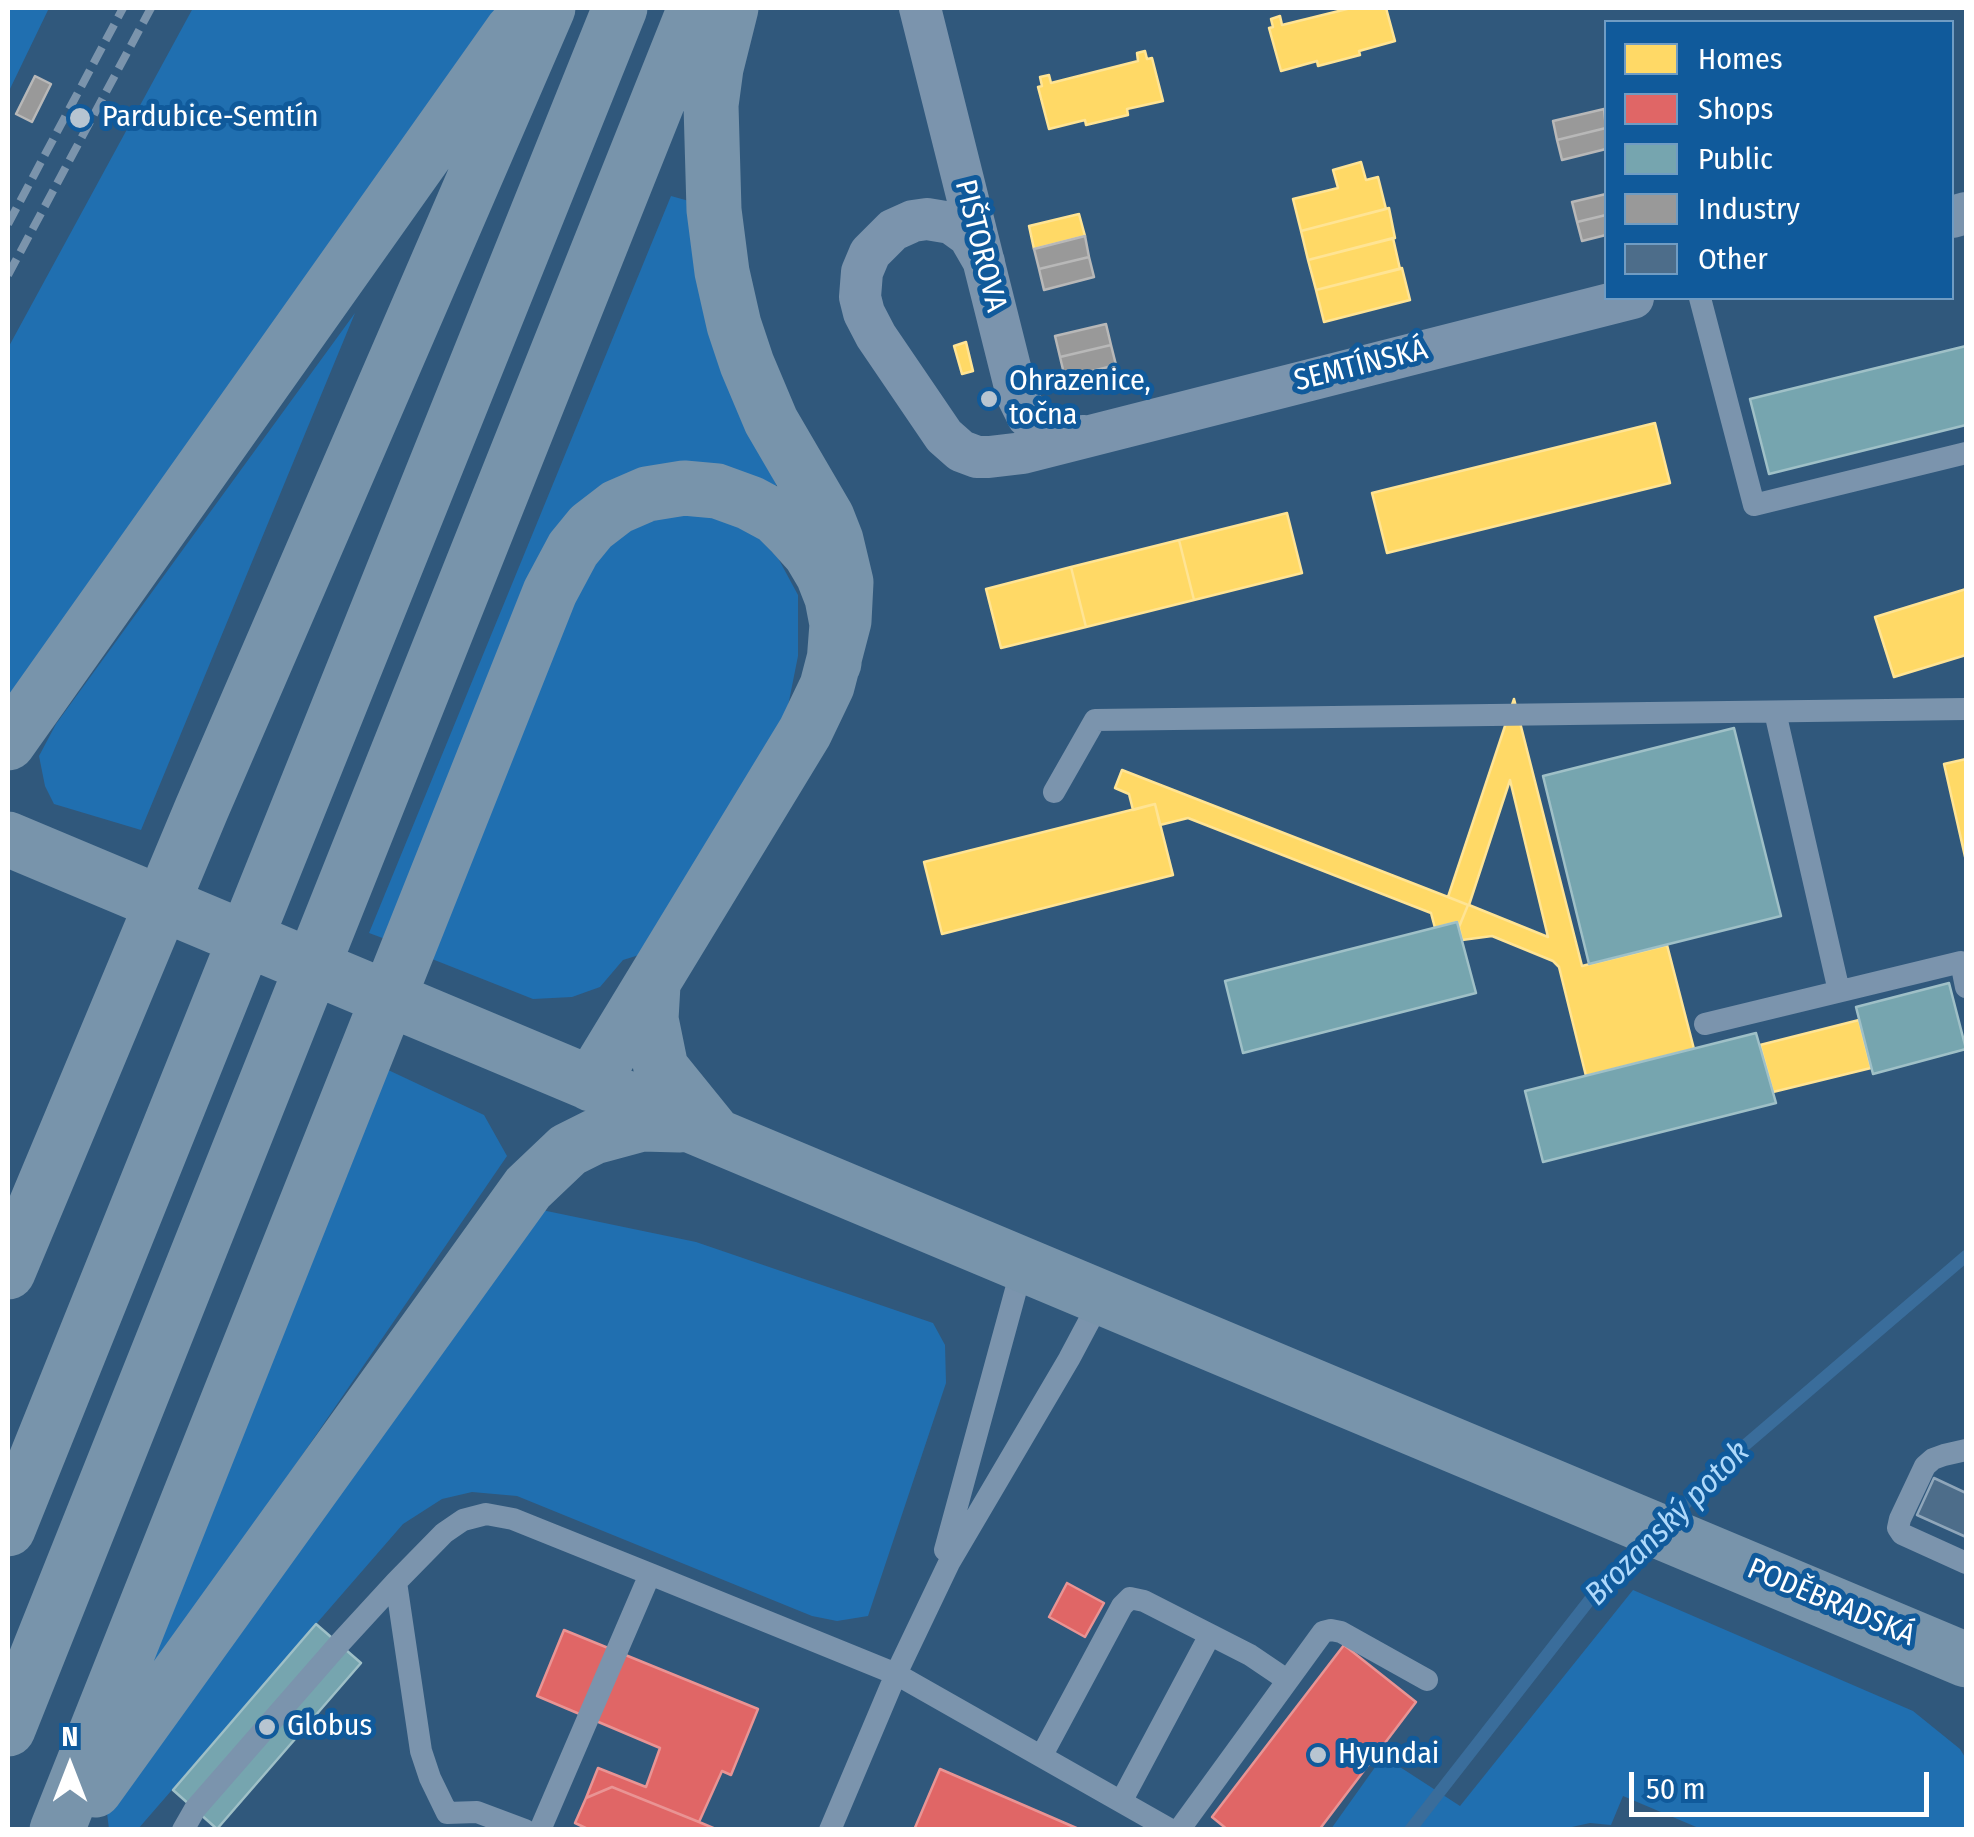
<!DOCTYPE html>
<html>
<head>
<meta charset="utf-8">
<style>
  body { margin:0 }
  #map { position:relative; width:1974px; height:1837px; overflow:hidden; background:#30587c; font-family:"Fira Sans Condensed",sans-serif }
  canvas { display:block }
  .frame { position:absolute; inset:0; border:10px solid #fff; pointer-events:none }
  .legend { position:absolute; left:1604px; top:20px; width:350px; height:280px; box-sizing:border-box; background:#105a9b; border:2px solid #709cc3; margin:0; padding:12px 18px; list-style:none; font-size:30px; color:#fff }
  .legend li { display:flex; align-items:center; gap:20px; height:50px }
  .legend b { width:50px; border:2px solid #709cc3 }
  .north { position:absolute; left:20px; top:1717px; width:100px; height:100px; -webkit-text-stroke:8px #105a9b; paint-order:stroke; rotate:0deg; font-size:28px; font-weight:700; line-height:40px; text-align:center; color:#fff }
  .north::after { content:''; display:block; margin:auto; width:35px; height:45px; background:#fff; clip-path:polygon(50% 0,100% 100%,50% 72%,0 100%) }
  .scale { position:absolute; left:1629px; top:1772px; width:300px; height:45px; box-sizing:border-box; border:5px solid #fff; border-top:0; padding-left:12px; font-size:30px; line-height:35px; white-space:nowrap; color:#fff; -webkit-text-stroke:8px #105a9b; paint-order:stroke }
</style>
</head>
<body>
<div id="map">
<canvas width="1974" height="1837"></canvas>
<div class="frame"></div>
<ul class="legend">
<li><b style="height:28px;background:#ffd966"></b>Homes</li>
<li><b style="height:28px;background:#e06666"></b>Shops</li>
<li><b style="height:28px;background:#76a5af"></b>Public</li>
<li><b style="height:28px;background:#999"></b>Industry</li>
<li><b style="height:28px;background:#4d6d8a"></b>Other</li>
</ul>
<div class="north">N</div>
<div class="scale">50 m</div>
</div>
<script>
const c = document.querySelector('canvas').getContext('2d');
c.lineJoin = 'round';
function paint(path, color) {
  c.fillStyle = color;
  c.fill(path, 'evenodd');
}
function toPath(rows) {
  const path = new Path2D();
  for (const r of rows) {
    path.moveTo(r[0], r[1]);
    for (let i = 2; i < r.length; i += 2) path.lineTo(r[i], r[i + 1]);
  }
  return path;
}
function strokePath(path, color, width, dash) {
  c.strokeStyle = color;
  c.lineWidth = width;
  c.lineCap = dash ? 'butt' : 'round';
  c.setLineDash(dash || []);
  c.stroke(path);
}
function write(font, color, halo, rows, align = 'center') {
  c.font = font + ' "Fira Sans Condensed",sans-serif';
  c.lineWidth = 10;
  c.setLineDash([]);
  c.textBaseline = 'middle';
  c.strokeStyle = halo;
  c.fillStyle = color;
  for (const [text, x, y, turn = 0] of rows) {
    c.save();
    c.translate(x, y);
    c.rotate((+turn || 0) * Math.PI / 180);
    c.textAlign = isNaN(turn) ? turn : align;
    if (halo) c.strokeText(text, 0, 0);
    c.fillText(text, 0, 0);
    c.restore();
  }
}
paint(toPath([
  [8,8,49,8,8,93],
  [193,8,497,8,8,703,8,348],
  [671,196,689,201,733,391,776,484,777,491,640,474,388,940,369,933],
  [355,313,141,830,54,804,45,786,39,756,56,724],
  [706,515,753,532,778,558,798,595,798,656,786,716,639,955,623,960,600,987,572,997,533,999,432,959,585,571,616,535,656,516],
  [386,1069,484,1115,507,1156,127,1711],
  [537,1209,696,1242,933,1323,945,1345,946,1383,868,1616,837,1621,812,1616,517,1496,472,1492,442,1499,403,1524,138,1829,109,1829,107,1813],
  [1633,1590,1913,1711,1960,1749,1966,1759,1966,1829,1945,1829,1937,1827,1936,1830,1701,1829,1623,1796,1611,1825,1590,1823,1558,1830,1331,1829,1383,1756,1460,1806]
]), '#206fb0');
const homes = toPath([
  [1351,8,1386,8,1395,41,1359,51,1360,55,1318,66,1317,61,1281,71,1269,28,1273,27,1271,19,1280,16,1282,25,1351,8],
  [1145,51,1147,59,1152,58,1163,101,1127,109,1128,115,1086,125,1085,120,1049,129,1038,87,1042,86,1040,77,1049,75,1051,83,1138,61,1137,53,1145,51],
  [1361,162,1366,180,1378,177,1386,209,1301,231,1293,199,1338,188,1333,170,1361,162],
  [1389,208,1395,238,1308,260,1301,231,1389,208],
  [1079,214,1085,236,1034,249,1029,226,1079,214],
  [1393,238,1400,269,1316,290,1308,260,1393,238],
  [1402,268,1410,300,1324,322,1316,290,1402,268],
  [966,342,973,371,962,374,954,346,966,342],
  [1655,423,1670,483,1387,553,1372,493,1655,423],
  [1287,513,1302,573,1194,600,1179,540,1287,513],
  [1179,540,1194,600,1086,627,1071,567,1179,540],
  [1071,567,1086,627,1001,648,986,589,1071,567],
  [1966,589,1966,655,1894,677,1875,617,1966,589],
  [1514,699,1582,966,1667,945,1694,1049,1586,1076,1559,967,1553,961,1492,936,1462,940,1459,927,1468,905,1448,897,1514,699],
  [1510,780,1548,937,1469,905,1510,780],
  [1966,759,1966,861,1944,764,1966,759],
  [1122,770,1448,897,1468,905,1459,927,1457,922,1435,928,1431,913,1188,818,1160,825,1155,804,1133,810,1129,794,1115,788,1122,770],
  [1155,804,1173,875,942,934,924,862,1155,804],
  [1859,1020,1871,1068,1773,1092,1760,1045,1859,1020]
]);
paint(homes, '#ffd966');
strokePath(homes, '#ffe494', 2.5);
const shops = toPath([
  [1067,1583,1104,1603,1085,1637,1049,1617,1067,1583],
  [564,1630,758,1709,731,1775,722,1771,699,1822,612,1787,586,1798,598,1768,646,1787,660,1748,537,1696,564,1630],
  [1344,1645,1416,1702,1319,1830,1228,1830,1212,1817,1344,1645],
  [940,1769,1081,1830,914,1830,940,1769],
  [612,1787,699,1822,718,1830,590,1830,575,1823,586,1798,612,1787]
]);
paint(shops, '#e06666');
strokePath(shops, '#e99494', 2.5);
const public = toPath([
  [1966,346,1966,425,1769,474,1750,399,1966,346],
  [1734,728,1781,916,1589,964,1543,776,1734,728],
  [1457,922,1476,993,1243,1053,1225,981,1457,922],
  [1949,983,1966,1049,1873,1074,1856,1007,1949,983],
  [1756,1033,1776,1103,1543,1162,1525,1091,1756,1033],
  [316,1624,361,1663,217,1829,173,1790,316,1624]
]);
paint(public, '#76a5af');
strokePath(public, '#9fc0c7', 2.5);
const industry = toPath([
  [35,76,51,84,32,122,16,114,35,76],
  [1604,109,1606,128,1557,140,1553,121,1604,109],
  [1606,128,1606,149,1562,160,1557,140,1606,128],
  [1606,194,1606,215,1577,222,1572,202,1606,194],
  [1606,215,1606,235,1582,241,1577,222,1606,215],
  [1085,236,1089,257,1039,269,1034,249,1085,236],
  [1089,257,1094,277,1044,290,1039,269,1089,257],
  [1106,324,1111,345,1060,357,1055,336,1106,324],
  [1111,345,1116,365,1065,378,1060,357,1111,345]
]);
paint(industry, '#999');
strokePath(industry, '#b8b8b8', 2.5);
strokePath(toPath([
  [1669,1520,1743,1447,1966,1256],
  [1410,1830,1595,1593,1648,1541]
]), '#3a6d9b', 12);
const building = toPath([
  [1934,1478,1966,1493,1966,1537,1917,1515,1934,1478]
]);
paint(building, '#4d6d8a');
strokePath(building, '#8fa6ba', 2.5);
strokePath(toPath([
  [1700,298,1754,505,1966,453],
  [1775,712,1839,991],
  [1054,792,1095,720,1966,709],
  [1705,1024,1961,962,1966,987],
  [1966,1450,1944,1455,1933,1459,1925,1466,1900,1519,1898,1528,1902,1534,1966,1563],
  [945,1550,1023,1264],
  [1042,1755,1122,1606,1130,1598,1144,1601,1250,1655,1287,1680],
  [1122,1800,1210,1635],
  [183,1830,195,1809,339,1644,396,1582],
  [525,1830,477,1812,447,1813,430,1778,421,1751,396,1582,444,1533,463,1520,486,1514,513,1519,650,1574],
  [540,1830,650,1574,896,1674,1171,1830],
  [830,1830,896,1674,949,1563,1069,1359,1102,1297],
  [1179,1830,1323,1632,1331,1630,1341,1632,1427,1680]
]), '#7b94ad', 22);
strokePath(toPath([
  [920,8,1017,395,1028,417,1046,431,1067,437,1084,436],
  [1952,217,1966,213],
  [984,262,969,236,951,223,927,219,913,221,893,230,870,253,862,272,860,297,864,313,876,336,944,436,961,451,977,457,989,457,1023,453,1633,298]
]), '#7b94ad', 42);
strokePath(toPath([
  [8,743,513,30],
  [8,839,1966,1660],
  [653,985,651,1019,661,1068,712,1131],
  [591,1084,805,732,827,686,844,621,846,582,836,540,827,517,771,421,747,364,734,325,722,272,714,210,711,105,716,68,731,8],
  [8,1272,202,808,548,8],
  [8,1529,620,8],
  [8,1729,695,8],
  [95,1790,528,1188,568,1150,594,1137,642,1124,680,1125],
  [57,1830,550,592,573,549,591,527,617,507,647,494,684,488,717,491,750,503,776,517,792,533,810,553,823,575,832,598,837,624,834,663]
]), '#7894ab', 55);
strokePath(toPath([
  [8,224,123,8],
  [8,275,151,8]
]), '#7b94ac', 8, [18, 8]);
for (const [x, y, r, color] of [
  [80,118,12,"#b7c5d1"],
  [989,399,10,"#b7c5d1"],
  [267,1727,10,"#b7c5d1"],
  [1318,1755,10,"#b7c5d1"]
]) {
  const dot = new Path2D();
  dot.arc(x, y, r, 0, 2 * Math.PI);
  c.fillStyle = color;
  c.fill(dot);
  strokePath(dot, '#105a9b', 4);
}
write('30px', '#fff', '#105a9b', [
  ["Pardubice-Semtín",102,118],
  ["Ohrazenice,",1009,382],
  ["točna",1009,416],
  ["Globus",287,1727],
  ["Hyundai",1338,1755]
], 'left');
write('30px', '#fff', '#105a9b', [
  ["PIŠTOROVA",980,246,76],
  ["SEMTÍNSKÁ",1361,366,-14],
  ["PODĚBRADSKÁ",1831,1603,23]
]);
write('italic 32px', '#afd9fb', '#105a9b', [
  ["Brozanský potok",1668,1524,-45]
]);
</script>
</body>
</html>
